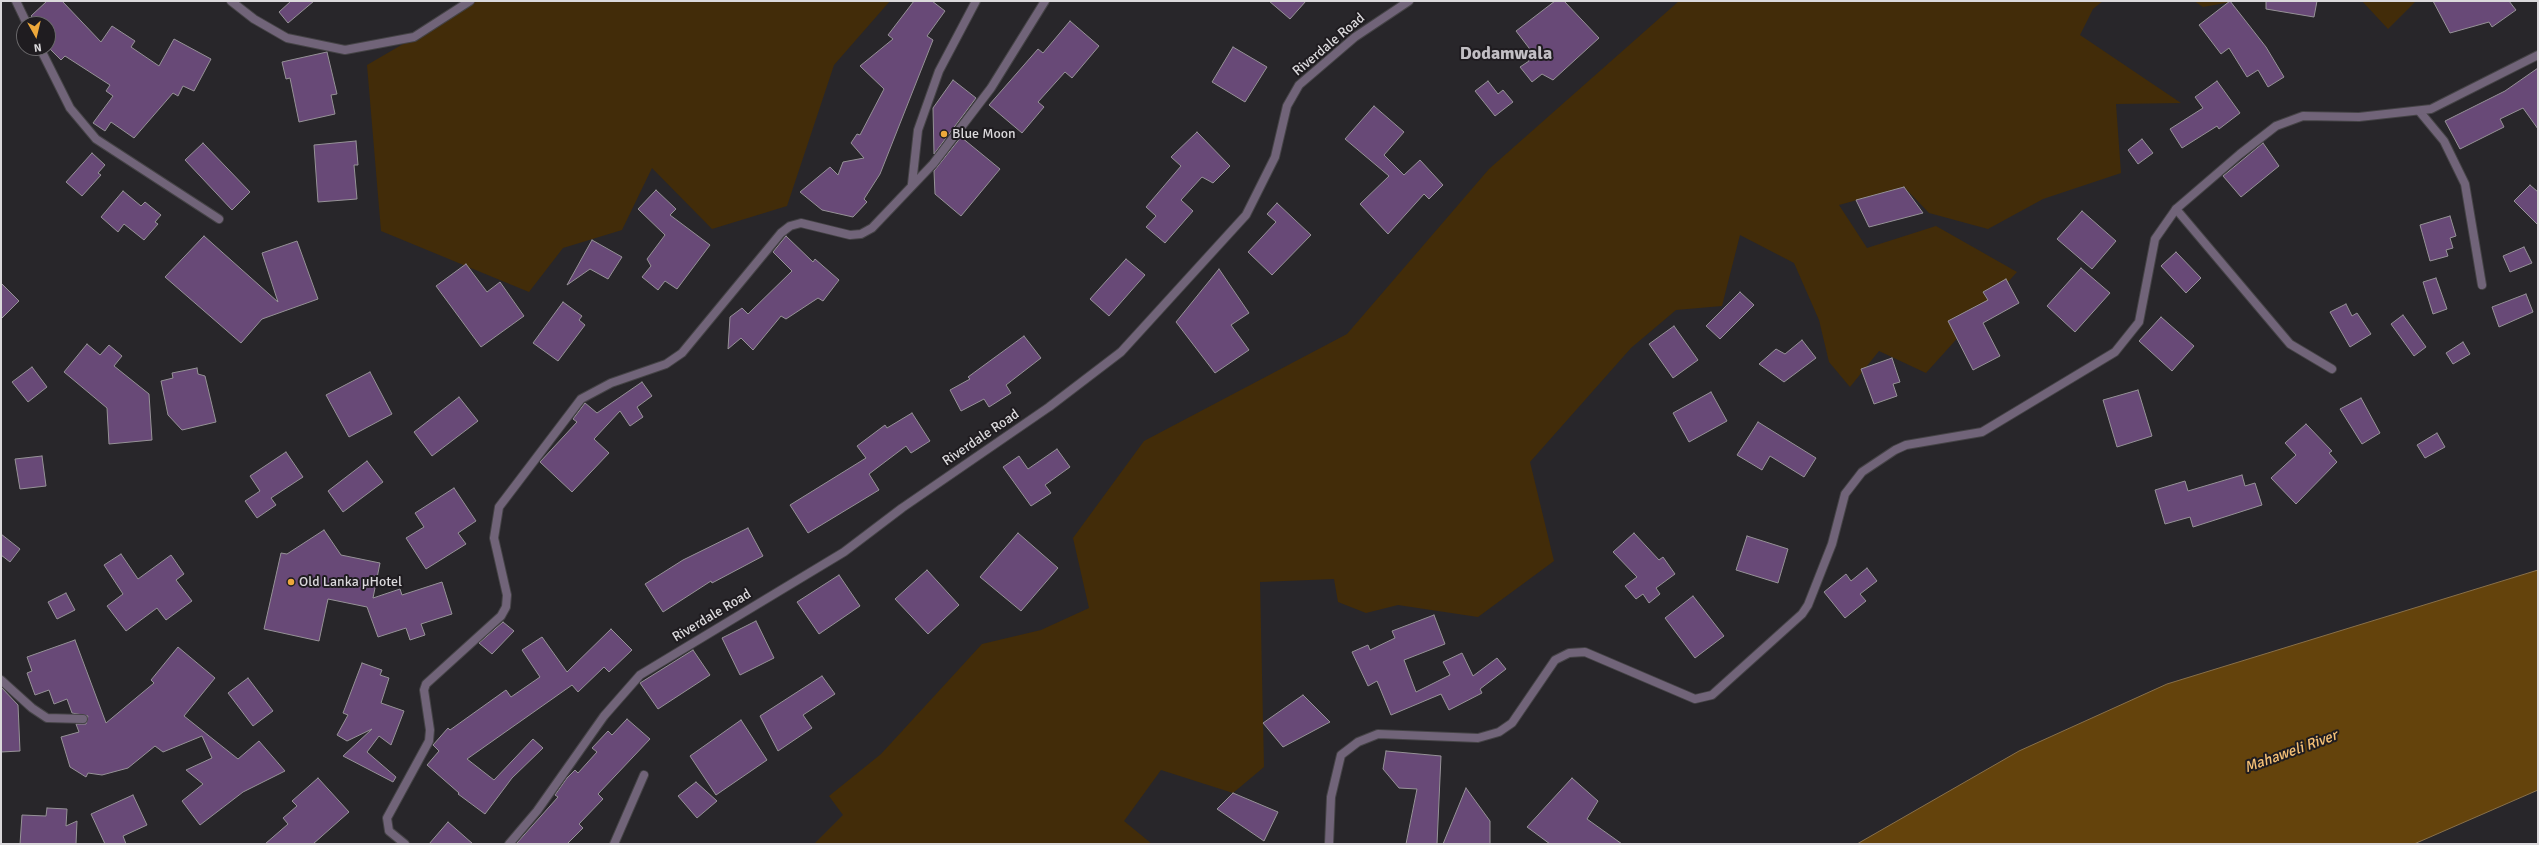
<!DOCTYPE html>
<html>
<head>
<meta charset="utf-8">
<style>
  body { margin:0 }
  #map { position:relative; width:2539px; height:845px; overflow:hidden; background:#28262a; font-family:Signika,sans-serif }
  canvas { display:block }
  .frame { position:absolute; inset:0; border:2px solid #dbd9dc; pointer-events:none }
  .north { position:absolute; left:16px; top:16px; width:40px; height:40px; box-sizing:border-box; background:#1f1c20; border:1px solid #6a686b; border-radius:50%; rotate:172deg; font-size:11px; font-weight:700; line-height:16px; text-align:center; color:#dbd9dc }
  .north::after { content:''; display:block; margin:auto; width:14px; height:18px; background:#eda83b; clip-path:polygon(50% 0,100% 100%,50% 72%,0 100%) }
</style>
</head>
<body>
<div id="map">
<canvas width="2539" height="845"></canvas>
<div class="frame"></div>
<div class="north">N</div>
</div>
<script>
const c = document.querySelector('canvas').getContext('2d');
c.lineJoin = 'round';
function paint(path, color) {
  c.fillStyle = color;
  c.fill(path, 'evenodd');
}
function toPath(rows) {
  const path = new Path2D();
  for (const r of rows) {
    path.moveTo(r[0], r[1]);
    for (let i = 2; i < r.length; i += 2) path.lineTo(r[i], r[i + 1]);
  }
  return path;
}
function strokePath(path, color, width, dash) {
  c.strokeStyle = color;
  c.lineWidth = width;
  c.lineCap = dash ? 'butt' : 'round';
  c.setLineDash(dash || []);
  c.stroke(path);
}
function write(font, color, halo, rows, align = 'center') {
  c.font = font + ' Signika,sans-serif';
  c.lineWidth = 4;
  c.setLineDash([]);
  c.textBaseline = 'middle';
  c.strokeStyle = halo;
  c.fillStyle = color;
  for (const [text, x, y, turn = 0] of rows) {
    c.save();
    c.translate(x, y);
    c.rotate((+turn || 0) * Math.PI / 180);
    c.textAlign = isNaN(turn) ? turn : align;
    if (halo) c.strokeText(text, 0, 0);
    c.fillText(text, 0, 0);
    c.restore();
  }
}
paint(toPath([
  [477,1,890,1,834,65,787,206,712,229,652,168,622,230,563,248,529,292,381,231,367,65],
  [1679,1,2103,1,2093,9,2080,35,2181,103,2116,104,2121,173,2043,199,1988,229,1929,213,1904,187,1839,205,1867,248,1936,226,2017,272,1926,373,1879,351,1850,387,1829,362,1819,320,1794,263,1740,235,1722,306,1676,310,1631,348,1530,462,1554,561,1478,617,1398,605,1366,613,1338,602,1334,579,1260,582,1264,767,1233,793,1161,770,1124,821,1152,844,814,844,843,815,829,796,881,754,982,644,1041,630,1089,608,1073,538,1144,441,1347,334,1489,169],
  [2194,1,2237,1,2203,7],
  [2362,1,2416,1,2388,29]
]), '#422c09');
const water = toPath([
  [2538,570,2538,790,2414,844,1857,844,2019,751,2167,684,2538,570]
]);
paint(water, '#64430c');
strokePath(water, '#88704a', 1);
const building = toPath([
  [47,1,62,1,101,42,112,26,135,41,131,47,159,66,174,39,211,59,194,91,183,86,178,96,173,93,134,138,111,122,105,131,93,123,113,96,106,91,110,85,65,56,61,60,48,47,48,24,39,24,31,16,47,1],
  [291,1,314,1,288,23,279,12,291,1],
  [914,1,932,1,945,11,927,36,933,40,880,174,864,199,867,202,853,217,822,210,800,192,830,167,838,175,843,162,864,158,851,143,857,134,860,135,884,89,860,66,893,39,888,35,914,1],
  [1269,1,1306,1,1290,19,1269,1],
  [1555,1,1564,1,1599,38,1553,80,1542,74,1532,82,1520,67,1529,61,1529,48,1516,31,1555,1],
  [2230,1,2266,47,2284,77,2268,87,2258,70,2247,77,2229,48,2221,54,2199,25,2230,1],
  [2266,1,2317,1,2314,17,2266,9,2266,1],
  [2433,1,2509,1,2516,10,2492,27,2489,22,2450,33,2433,1],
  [1070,21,1099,46,1072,78,1065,72,1038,102,1044,107,1022,133,989,105,1038,49,1043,53,1070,21],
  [1233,47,1267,67,1245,102,1212,82,1233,47],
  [327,52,337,94,331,95,335,114,299,122,290,78,286,79,282,62,327,52],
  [2538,68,2538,129,2523,108,2500,119,2504,127,2460,149,2445,121,2505,91,2538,68],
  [953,80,976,98,934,154,933,108,953,80],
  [1488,81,1498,94,1503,90,1513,102,1495,116,1475,91,1488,81],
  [2217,81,2240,113,2219,129,2217,126,2182,148,2170,129,2203,108,2195,97,2217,81],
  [1374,106,1404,132,1384,155,1404,175,1420,160,1443,185,1429,199,1424,194,1388,234,1360,204,1389,176,1345,139,1374,106],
  [1197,132,1230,166,1213,183,1202,177,1181,200,1193,211,1165,243,1146,227,1156,216,1146,207,1181,166,1171,157,1197,132],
  [961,137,1000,169,961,216,935,194,934,171,961,137],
  [2142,139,2153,153,2138,164,2128,150,2142,139],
  [356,141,358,165,354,165,357,199,318,202,314,145,356,141],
  [203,143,250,192,232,210,185,160,203,143],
  [2263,143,2279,166,2241,197,2223,176,2263,143],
  [92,153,105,165,98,173,101,175,82,196,66,182,92,153],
  [2530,185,2538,192,2538,225,2514,201,2530,185],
  [1904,187,1923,213,1869,227,1856,200,1904,187],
  [656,190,676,209,670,215,710,245,677,289,665,281,658,290,642,277,651,266,647,259,665,235,638,209,656,190],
  [123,191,141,206,145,202,161,215,155,222,158,224,144,240,124,224,118,232,101,217,123,191],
  [1277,203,1311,235,1272,275,1248,252,1276,222,1267,214,1277,203],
  [2082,211,2116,241,2092,269,2057,239,2082,211],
  [2450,216,2456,236,2450,238,2453,248,2446,250,2448,256,2430,261,2420,225,2450,216],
  [204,236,278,302,262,253,297,241,318,299,262,319,241,343,165,277,204,236],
  [786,236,813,262,815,259,839,280,823,301,818,298,786,319,781,316,753,350,741,338,728,349,730,317,742,308,748,314,792,271,773,252,786,236],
  [592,240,622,257,608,279,590,269,567,285,592,240],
  [2524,247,2532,263,2510,272,2503,256,2524,247],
  [2176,252,2201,278,2186,293,2161,266,2176,252],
  [1126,259,1145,275,1109,316,1090,299,1126,259],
  [466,264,487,292,500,282,524,316,481,347,436,286,466,264],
  [2081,268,2110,293,2075,332,2047,306,2081,268],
  [1219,269,1249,313,1231,325,1249,350,1215,373,1176,322,1219,269],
  [2436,278,2447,309,2433,314,2423,282,2436,278],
  [2006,279,2019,303,1983,323,2000,356,1973,370,1948,321,1988,300,1983,292,2006,279],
  [1,283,19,301,1,319,1,283],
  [1740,292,1754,305,1720,339,1706,326,1740,292],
  [2526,294,2533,312,2499,327,2492,307,2526,294],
  [563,302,582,316,579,320,585,325,558,361,533,343,563,302],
  [2346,304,2352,316,2357,313,2371,334,2350,347,2330,312,2346,304],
  [2403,315,2426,347,2414,356,2391,324,2403,315],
  [2161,317,2194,346,2172,371,2139,341,2161,317],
  [1674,326,1698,360,1673,378,1649,344,1674,326],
  [1024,336,1041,358,1006,385,1011,393,989,407,984,399,961,411,950,390,970,379,968,377,1024,336],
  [1802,340,1816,358,1784,382,1759,364,1776,349,1785,354,1802,340],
  [2463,342,2470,354,2453,364,2446,353,2463,342],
  [87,344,100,355,109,345,122,356,114,366,149,394,152,440,109,444,107,408,64,372,87,344],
  [1892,358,1900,382,1893,384,1897,396,1874,404,1861,369,1892,358],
  [32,367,47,387,28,402,12,382,32,367],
  [197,368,198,374,205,376,216,422,182,430,168,415,161,381,173,378,172,373,197,368],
  [370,372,392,414,349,437,326,395,370,372],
  [642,382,652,396,637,407,643,417,630,426,620,411,594,439,609,453,572,492,540,462,577,422,573,419,585,403,597,413,642,382],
  [2138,390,2152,436,2117,447,2103,400,2138,390],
  [1711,392,1727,421,1689,442,1673,413,1711,392],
  [459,397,478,421,432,456,414,432,459,397],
  [2361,398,2380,433,2362,444,2340,409,2361,398],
  [912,413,930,441,911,453,906,446,869,474,879,490,808,533,790,505,866,458,857,446,885,425,887,428,912,413],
  [1758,422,1816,458,1804,477,1770,456,1762,470,1737,455,1758,422],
  [2306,424,2332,451,2329,453,2337,462,2296,504,2271,478,2296,455,2285,443,2306,424],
  [2437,433,2445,447,2425,458,2417,445,2437,433],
  [1057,449,1070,467,1045,485,1051,493,1031,506,1003,467,1019,456,1028,469,1057,449],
  [286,452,303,477,271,498,276,505,257,518,245,501,260,491,250,476,286,452],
  [42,456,46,486,20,489,15,459,42,456],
  [367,461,383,482,343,512,328,491,367,461],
  [2242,475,2245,486,2255,483,2262,505,2193,527,2190,517,2165,524,2155,490,2185,481,2188,491,2242,475],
  [454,488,476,521,458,533,466,544,426,569,406,538,424,527,415,513,454,488],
  [748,528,763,556,712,583,711,581,663,612,645,584,683,560,748,528],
  [324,530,341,555,380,563,373,598,400,589,402,595,442,582,452,614,421,624,425,635,410,640,406,628,378,637,367,607,328,599,319,641,264,629,281,553,287,554,324,530],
  [1018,533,1058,568,1021,611,980,577,1018,533],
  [1634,533,1659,560,1663,557,1675,574,1656,588,1660,594,1649,603,1643,594,1636,599,1625,586,1637,577,1613,552,1634,533],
  [1,534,20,549,10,562,1,555,1,534],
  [1747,536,1788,549,1778,583,1736,570,1747,536],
  [121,554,138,579,171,555,184,574,176,580,192,601,166,620,157,608,126,631,107,606,123,594,104,565,121,554],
  [1867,568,1877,581,1860,594,1866,601,1845,618,1824,592,1846,574,1851,581,1867,568],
  [927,570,959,605,928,634,895,599,927,570],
  [839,575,860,606,819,634,797,602,839,575],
  [66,593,75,610,57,619,48,602,66,593],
  [1693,596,1724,636,1695,658,1665,618,1693,596],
  [1434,615,1445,644,1404,660,1416,692,1450,675,1443,662,1462,653,1473,676,1497,658,1506,669,1480,689,1482,693,1449,710,1441,694,1391,715,1377,681,1368,686,1352,652,1368,645,1370,650,1395,638,1392,631,1434,615],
  [756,621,774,658,740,675,722,638,756,621],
  [503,622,514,631,492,654,479,643,503,622],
  [611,629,632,650,609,672,604,667,578,692,572,685,467,759,494,780,533,739,543,748,512,778,485,814,458,794,459,793,427,765,439,751,433,745,448,728,450,730,506,690,511,697,540,677,522,650,542,637,567,672,611,629],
  [75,640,106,723,154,683,151,680,178,647,215,678,184,716,238,759,259,741,285,771,243,792,200,825,182,801,203,784,186,770,212,758,202,736,163,752,155,746,128,768,102,775,88,773,86,777,70,767,61,737,79,732,76,724,86,724,88,716,72,713,67,699,54,704,49,690,35,695,27,673,32,671,27,657,75,640],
  [693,650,710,675,658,709,640,683,693,650],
  [362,663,382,670,380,675,389,678,381,703,404,711,391,745,379,736,367,752,396,777,393,782,343,756,372,729,347,741,337,735,348,715,343,713,362,663],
  [822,676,835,694,803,715,812,728,778,751,760,716,822,676],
  [248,678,273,711,253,726,228,693,248,678],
  [1,687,18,705,20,751,1,752,1,687],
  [1303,695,1330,722,1283,747,1263,723,1303,695],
  [627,719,650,739,598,794,603,799,579,824,583,828,567,844,516,844,558,797,555,795,567,778,575,770,578,773,597,752,592,748,608,731,612,735,627,719],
  [741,720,767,760,716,795,690,756,741,720],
  [1386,751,1441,756,1437,844,1406,844,1417,789,1399,788,1383,769,1386,751],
  [318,778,349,812,313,844,265,844,288,824,283,818,297,806,292,801,318,778],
  [1572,778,1598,801,1587,819,1622,844,1550,844,1527,827,1572,778],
  [696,782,717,801,697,818,678,796,696,782],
  [1466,788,1490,821,1490,844,1443,844,1466,788],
  [1233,793,1278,812,1264,841,1217,809,1233,793],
  [133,795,147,825,123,836,126,844,105,844,91,814,133,795],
  [47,808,67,809,66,826,77,821,76,844,20,844,22,815,46,816,47,808],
  [448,822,473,844,429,844,448,822]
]);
paint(building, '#684977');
strokePath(building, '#969297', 1);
const service = toPath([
  [2420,112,2444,141,2465,184,2482,285],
  [912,184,918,130,939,71,976,1],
  [2176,209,2290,344,2332,369],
  [405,844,389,831,387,818,429,741,430,730,424,690,426,684,501,616,506,607,507,595,494,538,499,507,581,399,611,383,666,364,682,353,781,233,790,226,801,223,850,235,861,234,872,228,933,164,991,88,1045,1]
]);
const minor = toPath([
  [16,1,27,24],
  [231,1,254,19,287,38,345,50,414,37,470,1],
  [40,48,70,108,96,139,219,219],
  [1,680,32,708,47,718,83,719],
  [509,844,537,811,604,716,640,675,844,552,902,508,1049,407,1121,352,1246,215,1275,157,1287,106,1299,85,1355,37,1409,1],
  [614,844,644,775]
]);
const tertiary = toPath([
  [1329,844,1331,797,1341,755,1358,742,1378,734,1478,738,1499,732,1512,723,1555,660,1569,653,1585,652,1695,699,1712,695,1802,614,1808,605,1832,544,1845,494,1862,472,1895,450,1906,445,1982,432,2115,352,2139,322,2155,239,2176,209,2240,154,2276,126,2303,116,2359,117,2431,109,2538,55]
]);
strokePath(service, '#454346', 10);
strokePath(minor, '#454346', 10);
strokePath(tertiary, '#454346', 10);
strokePath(service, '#716479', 8);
strokePath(minor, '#716479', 8);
strokePath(tertiary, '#716479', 8);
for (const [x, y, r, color] of [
  [944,134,4,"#eda83b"],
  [291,582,4,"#eda83b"]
]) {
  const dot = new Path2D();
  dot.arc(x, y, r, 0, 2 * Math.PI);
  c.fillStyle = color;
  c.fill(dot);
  strokePath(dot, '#1f1c20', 1.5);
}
write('14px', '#dbd9dc', '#1f1c20', [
  ["Riverdale Road",1329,45,-40],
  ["Riverdale Road",981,438,-34],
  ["Riverdale Road",712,616,-31]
]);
write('14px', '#dbd9dc', '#1f1c20', [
  ["Blue Moon",952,134],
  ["Old Lanka µHotel",299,582]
], 'left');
write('italic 15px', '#f5c076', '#1f1c20', [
  ["Mahaweli River",2291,752,-20]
]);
write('bold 18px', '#c2bfc4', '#1f1c20', [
  ["Dodamwala",1506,54]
]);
</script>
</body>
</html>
